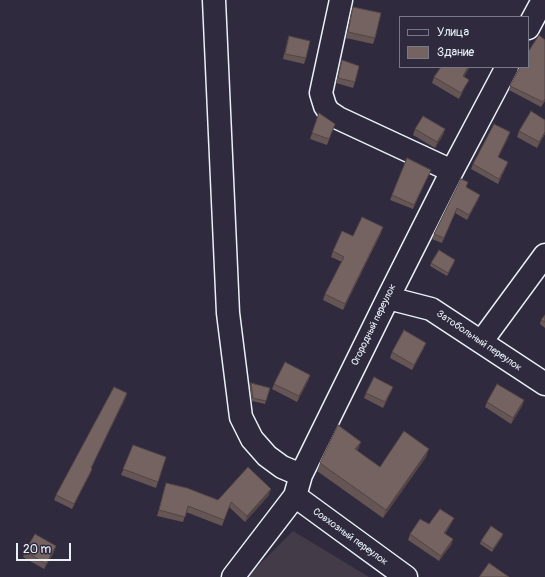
<!DOCTYPE html>
<html>
<head>
<meta charset="utf-8">
<style>
  body { margin:0 }
  #map { position:relative; width:545px; height:577px; overflow:hidden; background:#2f2a3d; font-family:Pangolin,sans-serif }
  canvas { display:block }
  .legend { position:absolute; left:399px; top:16px; width:130px; height:52px; box-sizing:border-box; background:#2f2a3d; border:1px solid #797a88; margin:0; padding:5px 7px; list-style:none; font-size:12px; color:#e8f1f8 }
  .legend li { display:flex; align-items:center; gap:8px; height:20px }
  .legend b { width:20px; border:1px solid #797a88 }
  .scale { position:absolute; left:16px; top:543px; width:55px; height:18px; box-sizing:border-box; border:2px solid #e8f1f8; border-top:0; padding-left:5px; font-size:12px; line-height:14px; white-space:nowrap; color:#e8f1f8; -webkit-text-stroke:3px #2f2a3d; paint-order:stroke }
</style>
</head>
<body>
<div id="map">
<canvas width="545" height="577"></canvas>
<ul class="legend">
<li><b style="height:5px;background:#2f2a3d"></b>Улица</li>
<li><b style="height:11px;background:#756362"></b>Здание</li>
</ul>
<div class="scale">20 m</div>
</div>
<script>
const c = document.querySelector('canvas').getContext('2d');
c.lineJoin = 'round';
function paint(path, color) {
  c.fillStyle = color;
  c.fill(path, 'evenodd');
}
function toPath(rows) {
  const path = new Path2D();
  for (const r of rows) {
    path.moveTo(r[0], r[1]);
    for (let i = 2; i < r.length; i += 2) path.lineTo(r[i], r[i + 1]);
  }
  return path;
}
function strokePath(path, color, width, dash) {
  c.strokeStyle = color;
  c.lineWidth = width;
  c.lineCap = dash ? 'butt' : 'round';
  c.setLineDash(dash || []);
  c.stroke(path);
}
function write(font, color, halo, rows, align = 'center') {
  c.font = font + ' Pangolin,sans-serif';
  c.lineWidth = 3;
  c.setLineDash([]);
  c.textBaseline = 'middle';
  c.strokeStyle = halo;
  c.fillStyle = color;
  for (const [text, x, y, turn = 0] of rows) {
    c.save();
    c.translate(x, y);
    c.rotate((+turn || 0) * Math.PI / 180);
    c.textAlign = isNaN(turn) ? turn : align;
    if (halo) c.strokeText(text, 0, 0);
    c.fillText(text, 0, 0);
    c.restore();
  }
}
paint(toPath([
  [293,531,369,577,247,577]
]), '#443b48');
const minor = toPath([
  [214,0,228,313,241,417,252,439,267,456,282,467,301,475],
  [341,0,321,93,325,106,329,112,338,118,452,171],
  [528,28,543,0],
  [388,298,431,309,545,384],
  [481,342,545,255],
  [295,496,406,577],
  [233,577,295,496,301,475,388,298,452,171,507,67]
]);
strokePath(minor, '#e8f1f8', 25);
strokePath(minor, '#2f2a3d', 22);
paint(toPath([
  [353,7,375,38,373,44,346,38,351,13],
  [289,36,306,58,304,64,283,59,287,42],
  [342,60,355,82,353,88,336,83,340,66],
  [519,67,528,67,545,101,541,107,509,90,510,86,519,70],
  [434,77,464,77,469,80,466,85,459,99,432,83],
  [319,113,335,124,327,145,310,139],
  [415,129,445,129,443,135,435,148,413,135],
  [519,131,545,134,537,148,517,137],
  [508,138,498,157,508,162,506,167,498,184,471,169,473,164],
  [407,158,429,174,413,209,390,200],
  [466,187,478,200,467,220,455,213,442,243,432,239,434,234],
  [381,233,343,310,323,300,325,294,342,262,331,257,333,251,353,236],
  [431,263,454,263,447,276,430,266],
  [545,315,545,328,540,324,541,320],
  [424,348,412,370,390,358,392,352],
  [310,375,308,381,297,402,272,389,274,384],
  [251,383,266,401,265,404,252,401,250,386],
  [391,392,383,408,364,398,366,393],
  [127,393,125,399,91,468,92,469,90,474,72,509,54,500,56,495],
  [524,400,522,406,511,424,485,407,487,402],
  [133,445,166,457,156,488,121,475],
  [358,450,357,451,380,467,426,457,383,518,317,471,320,463],
  [166,483,218,500,269,495,245,522,229,507,222,526,186,512,183,522,157,516],
  [454,518,451,524,445,534,453,539,451,545,439,561,408,540,410,534,429,524],
  [503,534,502,537,492,552,480,544,481,541],
  [25,551,54,552,44,569,23,557]
]), '#655554');
paint(toPath([
  [468,67,470,67,461,82,463,76],
  [445,129,443,135,435,148,437,142],
  [510,132,508,138,496,162,498,157],
  [545,132,545,134,537,148,539,142],
  [508,162,506,167,498,184,499,179],
  [480,195,478,200,467,220,469,215],
  [383,227,381,233,343,310,345,304],
  [426,343,424,348,412,370,414,365],
  [310,375,308,381,297,402,299,396],
  [393,387,391,392,383,408,385,402],
  [127,393,125,399,89,473,91,468],
  [524,400,522,406,511,424,513,418],
  [361,442,358,450,352,458,355,449],
  [429,449,426,457,383,518,386,510],
  [92,469,90,474,72,509,74,504],
  [271,489,269,495,245,522,247,516],
  [454,518,451,524,442,539,444,533],
  [503,534,502,537,492,552,493,549],
  [453,539,451,545,439,561,441,556],
  [56,546,54,552,44,569,46,564]
]), '#524545');
const building = toPath([
  [353,7,381,13,375,38,348,32,353,7],
  [539,35,545,40,545,99,543,102,510,86,520,67,528,67,528,52,539,35],
  [289,36,310,41,306,58,285,54,289,36],
  [342,60,359,66,355,82,338,78,342,60],
  [441,67,468,67,463,76,469,80,461,93,434,77,441,67],
  [531,111,545,120,545,132,539,142,519,131,531,111],
  [319,113,335,124,329,139,312,133,319,113],
  [423,116,445,129,437,142,415,129,423,116],
  [494,124,510,132,498,157,508,162,499,179,473,164,494,124],
  [407,158,431,170,414,205,392,195,407,158],
  [461,179,468,182,466,187,480,195,469,215,457,208,444,238,434,234,461,179],
  [362,217,383,227,345,304,325,294,344,257,333,251,342,231,353,236,362,217],
  [439,250,455,260,448,273,431,263,439,250],
  [545,315,545,322,541,320,545,315],
  [404,330,426,343,414,365,392,352,404,330],
  [285,362,310,375,299,396,274,384,285,362],
  [374,377,393,387,385,402,366,393,374,377],
  [251,383,270,388,266,401,253,398,251,383],
  [497,384,524,400,513,418,487,402,497,384],
  [114,387,127,393,91,468,92,469,74,504,56,495,114,387],
  [338,425,361,442,355,449,380,467,404,431,429,449,386,510,320,463,338,425],
  [133,445,166,457,158,482,123,469,133,445],
  [248,467,271,489,247,516,231,502,224,520,188,506,185,517,159,510,166,483,187,488,218,500,248,467],
  [440,509,454,518,444,533,453,539,441,556,410,534,420,519,429,524,440,509],
  [491,526,503,534,493,549,481,541,491,526],
  [35,534,56,546,46,564,25,551,35,534],
  [489,563,509,577,479,577,489,563]
]);
paint(building, '#756362');
strokePath(building, '#524545', 1);
write('10px', '#e8f1f8', '#2f2a3d', [
  ["Огородный переулок",374,325,-64],
  ["Затобольный переулок",479,341,34],
  ["Совхозный переулок",350,537,36]
]);
</script>
</body>
</html>
